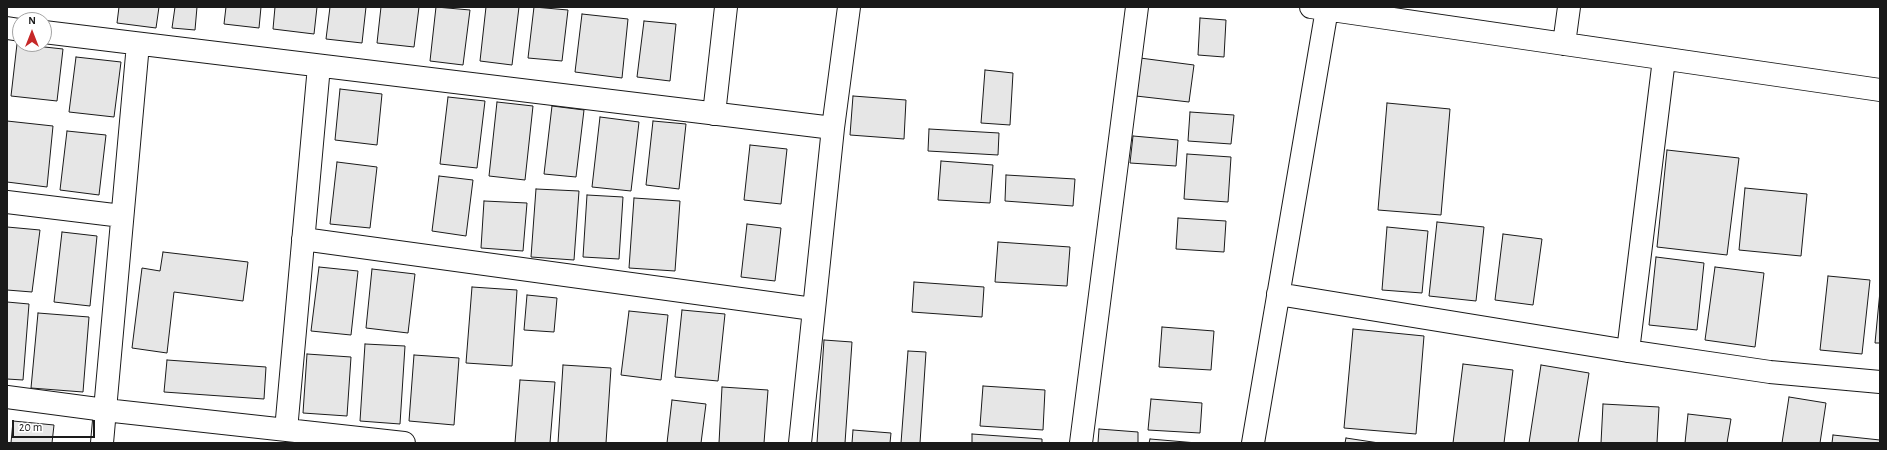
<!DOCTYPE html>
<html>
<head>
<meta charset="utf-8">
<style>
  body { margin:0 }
  #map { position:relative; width:1887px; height:450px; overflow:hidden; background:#fff; font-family:"Alegreya Sans",sans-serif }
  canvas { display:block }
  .frame { position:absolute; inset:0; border:8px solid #1a1a1a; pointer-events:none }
  .north { position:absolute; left:12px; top:12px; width:40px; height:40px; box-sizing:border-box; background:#fff; border:1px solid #a3a3a3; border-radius:50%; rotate:0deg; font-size:11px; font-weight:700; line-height:16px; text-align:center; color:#1a1a1a }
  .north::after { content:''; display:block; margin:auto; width:14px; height:18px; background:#c62828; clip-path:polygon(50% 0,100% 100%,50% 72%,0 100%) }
  .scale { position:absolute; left:12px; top:420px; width:83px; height:18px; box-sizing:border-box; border:2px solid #1a1a1a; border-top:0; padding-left:5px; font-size:12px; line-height:14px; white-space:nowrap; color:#1a1a1a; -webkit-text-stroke:3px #fff; paint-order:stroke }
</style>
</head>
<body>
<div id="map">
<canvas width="1887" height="450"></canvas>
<div class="frame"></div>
<div class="north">N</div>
<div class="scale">20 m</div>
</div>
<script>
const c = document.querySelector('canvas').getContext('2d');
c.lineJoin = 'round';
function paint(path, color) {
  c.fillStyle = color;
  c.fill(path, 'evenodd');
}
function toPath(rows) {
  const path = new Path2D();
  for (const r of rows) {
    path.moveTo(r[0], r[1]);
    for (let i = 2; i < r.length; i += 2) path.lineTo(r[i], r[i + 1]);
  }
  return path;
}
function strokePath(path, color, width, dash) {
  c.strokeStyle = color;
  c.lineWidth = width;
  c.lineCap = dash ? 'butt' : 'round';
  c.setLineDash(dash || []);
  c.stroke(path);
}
const building = toPath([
  [119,7,159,7,156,28,117,23,119,7],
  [175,7,197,7,195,30,172,28,175,7],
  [226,7,261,7,259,28,224,24,226,7],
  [275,7,317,7,314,34,273,29,275,7],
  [330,7,366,7,362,43,326,39,330,7],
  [381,7,419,7,414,47,377,43,381,7],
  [436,7,470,10,463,65,430,61,436,7],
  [486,7,519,7,512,65,480,61,486,7],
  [534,7,568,10,562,61,528,58,534,7],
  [582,14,628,19,622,78,575,72,582,14],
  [1200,18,1226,20,1224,57,1198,55,1200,18],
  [644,21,676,24,670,81,637,77,644,21],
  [17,44,63,49,57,101,11,96,17,44],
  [76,57,121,62,114,117,69,112,76,57],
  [1140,58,1194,65,1189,102,1136,96,1140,58],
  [985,70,1013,73,1010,125,981,123,985,70],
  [340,89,382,94,377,145,335,140,340,89],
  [853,96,906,100,904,139,850,135,853,96],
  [448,97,485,101,477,168,440,164,448,97],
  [497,102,533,106,525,180,489,176,497,102],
  [1387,103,1450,109,1441,215,1378,210,1387,103],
  [552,106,584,110,576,177,544,174,552,106],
  [1190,112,1234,115,1231,144,1188,141,1190,112],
  [600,117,639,122,631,191,592,187,600,117],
  [7,121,53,126,47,187,7,182,7,121],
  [653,121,686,124,679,189,646,185,653,121],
  [929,129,999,133,998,155,928,151,929,129],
  [67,131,106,135,99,195,60,190,67,131],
  [1133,136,1178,140,1176,166,1130,163,1133,136],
  [750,145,787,149,781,204,744,200,750,145],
  [1667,150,1739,158,1727,255,1657,247,1667,150],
  [1187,154,1231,157,1228,202,1184,199,1187,154],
  [941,161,993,165,990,203,938,200,941,161],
  [337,162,377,167,370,228,330,224,337,162],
  [1006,175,1075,179,1073,206,1005,201,1006,175],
  [439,176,473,180,466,236,432,231,439,176],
  [1745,188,1807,194,1801,256,1739,250,1745,188],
  [536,189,579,191,574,260,531,257,536,189],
  [587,195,623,197,619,259,583,257,587,195],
  [634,198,680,201,675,271,629,268,634,198],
  [484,201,527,203,523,251,481,248,484,201],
  [1178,218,1226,221,1224,252,1176,249,1178,218],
  [1437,222,1484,227,1476,301,1429,296,1437,222],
  [747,224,781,228,775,281,741,277,747,224],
  [7,227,40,230,32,292,7,290,7,227],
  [1387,227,1428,231,1422,293,1382,290,1387,227],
  [62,232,97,236,90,306,54,302,62,232],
  [1503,234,1542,239,1533,305,1495,300,1503,234],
  [998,242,1070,247,1067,286,995,282,998,242],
  [163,252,248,262,243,301,174,292,167,353,132,348,142,268,160,271,163,252],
  [1656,257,1704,263,1697,330,1649,325,1656,257],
  [319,267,358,271,351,335,311,331,319,267],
  [1715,267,1764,273,1755,347,1705,340,1715,267],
  [372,269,415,274,408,333,366,328,372,269],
  [1828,276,1870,280,1862,354,1820,350,1828,276],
  [914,282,984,287,982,317,912,312,914,282],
  [472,287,517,290,512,366,466,363,472,287],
  [1880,291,1880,343,1875,343,1880,291],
  [527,295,557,298,554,332,524,330,527,295],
  [7,302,29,304,23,380,7,379,7,302],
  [682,310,725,314,718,381,675,377,682,310],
  [629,311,668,315,661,380,621,375,629,311],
  [38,313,89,317,83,392,31,388,38,313],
  [1162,327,1214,331,1211,370,1159,367,1162,327],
  [1353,329,1424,336,1416,434,1344,428,1353,329],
  [824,340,852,342,845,443,817,443,824,340],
  [365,344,405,346,400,424,360,421,365,344],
  [908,351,926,352,920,443,901,443,908,351],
  [307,354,351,357,347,416,303,413,307,354],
  [414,355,459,358,454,425,409,421,414,355],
  [167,360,266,367,264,399,164,392,167,360],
  [1463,364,1513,370,1504,443,1453,443,1463,364],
  [563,365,611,368,606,443,558,443,563,365],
  [1541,365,1589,373,1578,443,1529,443,1541,365],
  [520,380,555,382,550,443,515,443,520,380],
  [983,386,1045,390,1043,430,980,426,983,386],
  [722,387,768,390,764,443,719,443,722,387],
  [1789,397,1826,403,1820,443,1782,443,1789,397],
  [1151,399,1202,403,1200,433,1148,430,1151,399],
  [672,400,706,404,701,443,667,443,672,400],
  [1603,404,1659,407,1657,443,1601,443,1603,404],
  [1688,414,1731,419,1727,443,1685,443,1688,414],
  [13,421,54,425,52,443,11,443,13,421],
  [1099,429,1138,432,1138,443,1098,443,1099,429],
  [853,430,891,433,890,443,852,443,853,430],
  [972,434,1042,439,1042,443,972,443,972,434],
  [1833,435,1880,440,1880,443,1832,443,1833,435],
  [1346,438,1379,443,1345,443,1346,438],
  [1150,439,1197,443,1149,443,1150,439]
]);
paint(building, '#e6e6e6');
strokePath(building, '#1a1a1a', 1);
const minor = toPath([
  [1311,7,1880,90],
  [7,28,20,30],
  [44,32,833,128],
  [1564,44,1569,7],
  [714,114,726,7],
  [7,202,122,216],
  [303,239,813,309],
  [1278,294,1628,351,1770,372,1880,382],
  [1628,351,1664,59],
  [7,397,105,410,404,443],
  [286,430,319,66],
  [102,443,138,44],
  [800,443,833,128,849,7],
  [1081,443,1137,7],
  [1253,443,1327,9]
]);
strokePath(minor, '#1a1a1a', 24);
strokePath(minor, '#fff', 22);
</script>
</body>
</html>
